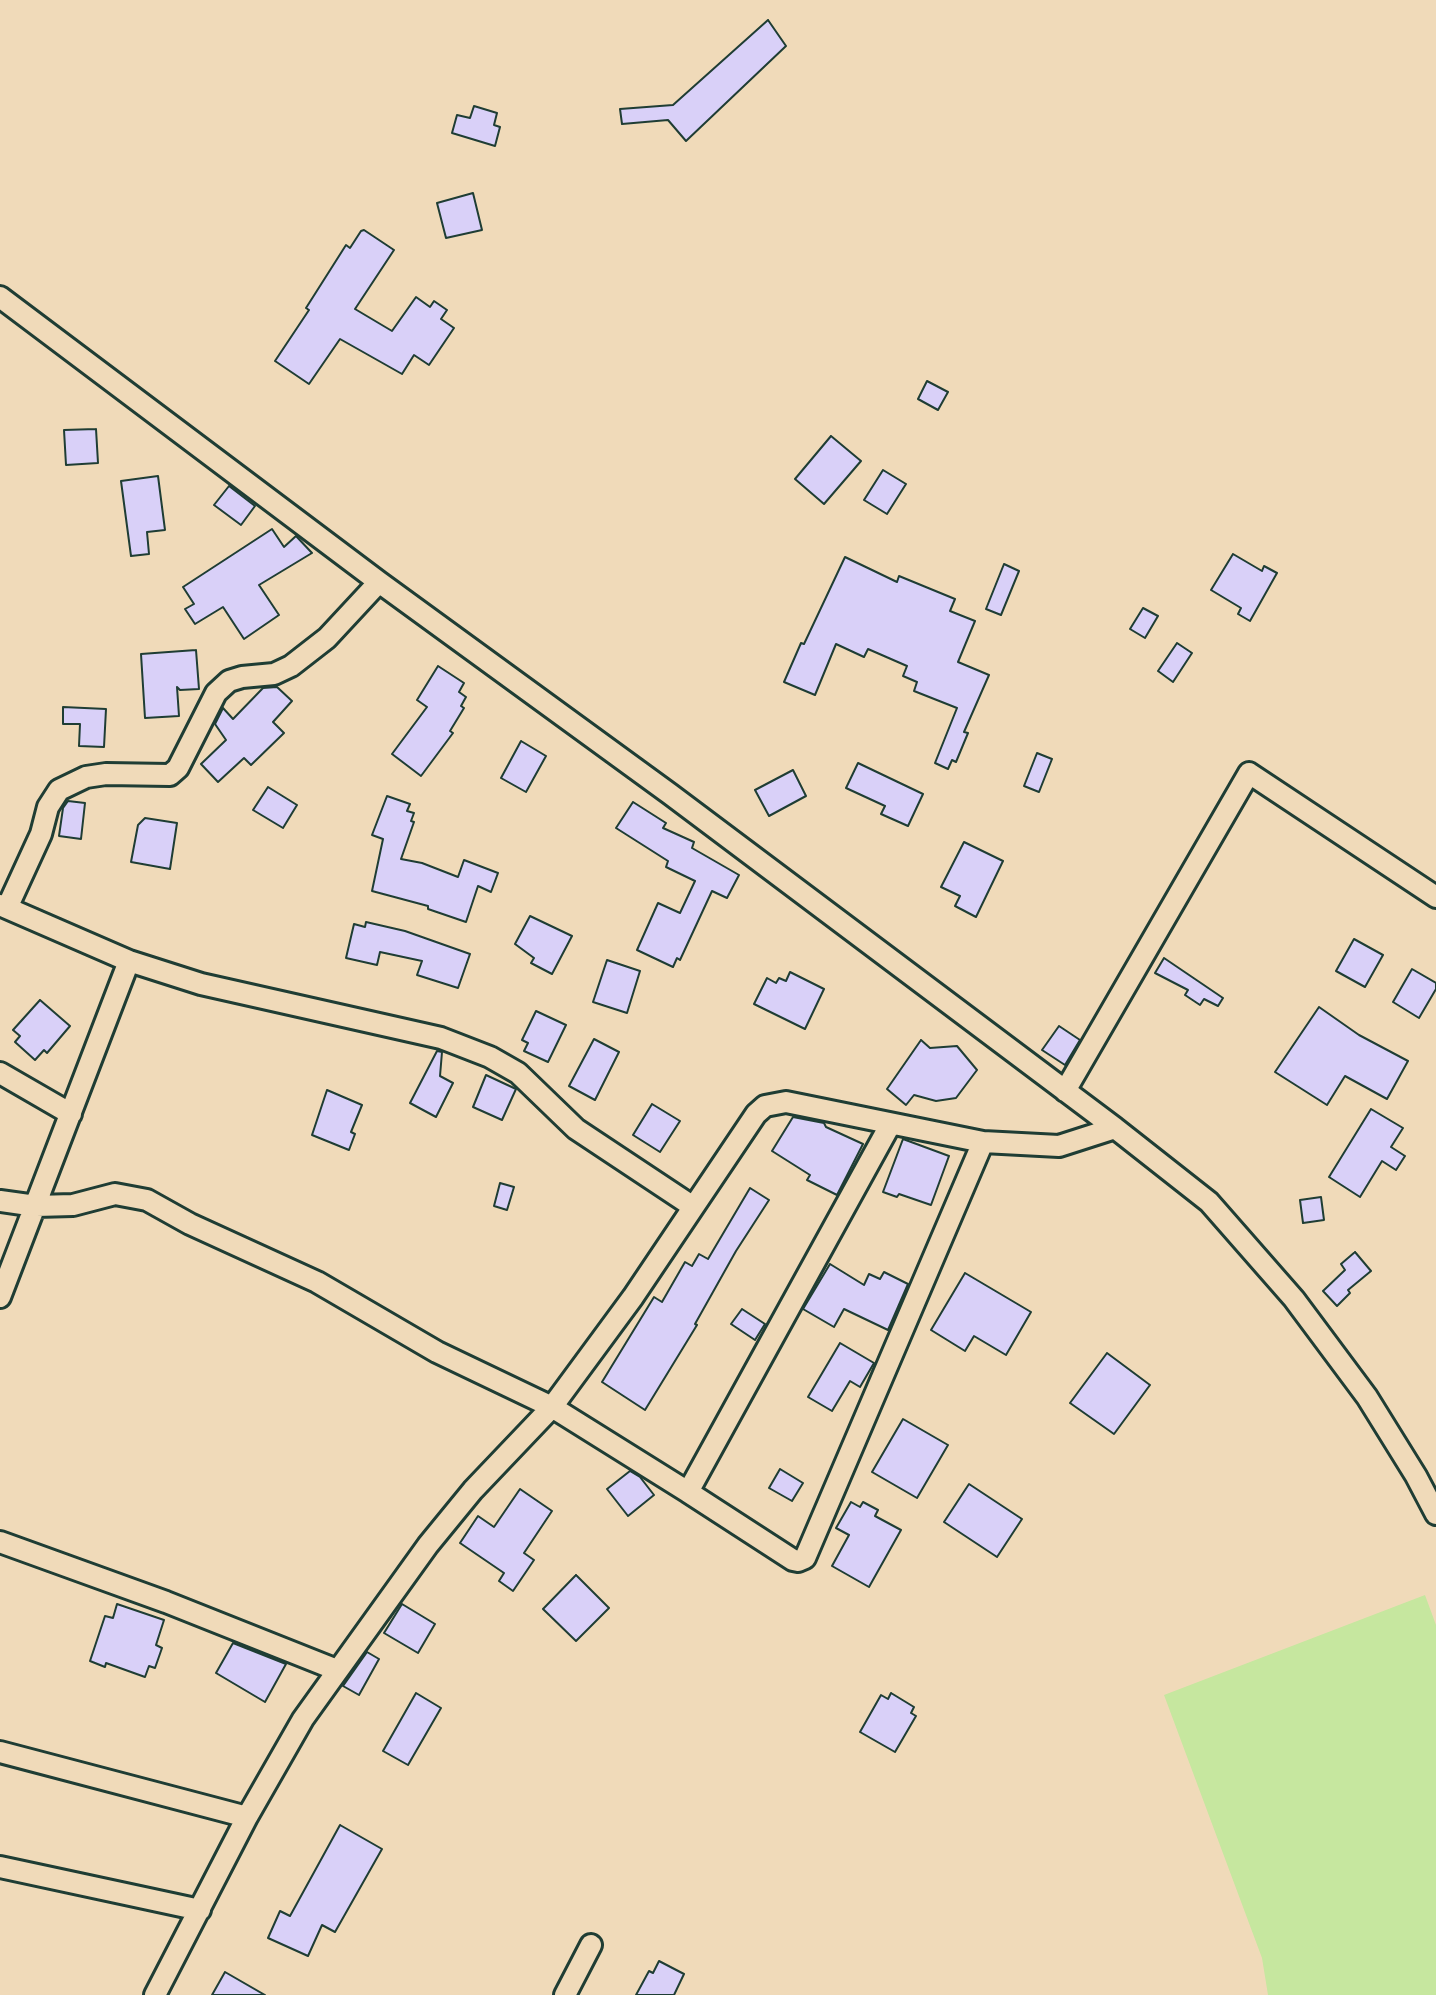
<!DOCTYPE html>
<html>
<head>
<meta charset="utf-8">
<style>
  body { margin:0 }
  canvas { display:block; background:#f0dab9 }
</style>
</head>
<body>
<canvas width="1436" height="1995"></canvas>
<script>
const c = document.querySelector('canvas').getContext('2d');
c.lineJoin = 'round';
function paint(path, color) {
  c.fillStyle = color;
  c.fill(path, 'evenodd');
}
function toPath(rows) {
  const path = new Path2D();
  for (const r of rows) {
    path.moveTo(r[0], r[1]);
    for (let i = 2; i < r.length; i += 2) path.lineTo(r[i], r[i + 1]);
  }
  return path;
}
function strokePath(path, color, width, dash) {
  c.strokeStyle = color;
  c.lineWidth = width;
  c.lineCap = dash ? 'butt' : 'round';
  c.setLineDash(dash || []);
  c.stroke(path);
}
paint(toPath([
  [1425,1595,1436,1625,1436,1995,1268,1995,1262,1958,1164,1695]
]), '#c6e79f');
const building = toPath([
  [768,20,786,46,686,141,668,120,622,124,620,109,673,105,768,20],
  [474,106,497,113,494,125,500,127,495,146,452,133,457,115,470,118,474,106],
  [473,193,482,230,446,238,437,203,473,193],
  [364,230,394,250,355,309,392,331,416,297,430,307,434,301,447,310,441,319,454,328,429,365,414,355,402,374,340,339,309,384,275,361,309,310,306,308,346,245,350,248,361,231,364,230],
  [927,381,948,392,938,410,918,399,927,381],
  [96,429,98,463,66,465,64,430,96,429],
  [831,436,861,461,824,504,795,479,831,436],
  [883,470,906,484,887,514,864,500,883,470],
  [158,476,165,530,147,532,149,554,131,556,121,481,158,476],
  [229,486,255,506,241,525,214,505,229,486],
  [272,529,284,547,296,536,312,553,259,585,279,615,244,639,223,607,195,624,185,609,194,604,183,587,272,529],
  [1233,554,1262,571,1264,566,1277,573,1250,621,1238,614,1241,608,1211,590,1233,554],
  [845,557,897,582,899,576,955,599,950,611,975,621,958,662,989,675,964,732,968,733,956,762,952,760,948,769,935,763,957,708,914,691,917,682,903,676,907,666,868,649,864,657,836,644,815,695,784,682,801,643,804,644,845,557],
  [1004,564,1019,571,1001,615,986,609,1004,564],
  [1143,608,1158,616,1145,638,1130,629,1143,608],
  [1177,643,1192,653,1173,682,1158,671,1177,643],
  [196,650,199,689,180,690,177,687,179,716,145,718,141,654,196,650],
  [438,666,464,683,459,692,466,697,461,706,464,708,450,731,453,733,421,776,392,754,427,707,417,700,438,666],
  [277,687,292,701,273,722,284,733,251,765,244,758,218,782,201,764,226,740,215,724,223,708,233,719,263,688,277,687],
  [63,707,106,709,104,747,79,746,80,724,63,724,63,707],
  [521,741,546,756,526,792,501,778,521,741],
  [1037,753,1052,759,1039,792,1024,786,1037,753],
  [858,763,923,794,908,826,881,814,885,806,846,788,858,763],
  [793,770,806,796,769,816,755,790,793,770],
  [268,787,297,805,283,828,253,810,268,787],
  [387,796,410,804,407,811,414,813,411,821,414,822,401,859,422,863,458,877,464,860,498,873,491,892,478,886,466,922,428,909,428,906,372,891,383,839,372,835,387,796],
  [68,801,85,803,81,839,59,836,63,808,68,801],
  [633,802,666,823,663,828,694,842,692,848,739,875,727,898,712,891,680,960,677,958,673,967,637,950,658,903,680,913,695,881,666,867,668,861,616,828,633,802],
  [145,818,177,823,170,869,131,862,138,825,145,818],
  [964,842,1003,861,976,917,955,906,960,896,941,887,964,842],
  [530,916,572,936,552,974,531,963,534,958,515,944,530,916],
  [366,922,405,931,470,954,458,988,417,975,422,961,380,952,377,965,346,958,354,924,365,927,366,922],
  [1354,939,1383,955,1365,987,1336,971,1354,939],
  [1164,958,1223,998,1218,1006,1204,999,1200,1005,1185,995,1188,990,1155,973,1164,958],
  [607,960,640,971,627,1013,593,1002,607,960],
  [1412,969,1436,983,1436,989,1419,1018,1393,1002,1412,969],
  [790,972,824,989,805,1029,754,1004,767,978,776,983,779,978,786,981,790,972],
  [40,1000,70,1026,47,1053,44,1050,35,1060,15,1042,20,1036,13,1030,40,1000],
  [1319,1007,1359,1035,1408,1061,1387,1099,1345,1076,1327,1105,1275,1072,1319,1007],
  [536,1011,566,1025,548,1062,524,1051,528,1043,522,1040,536,1011],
  [1059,1026,1080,1040,1065,1065,1042,1050,1059,1026],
  [594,1039,619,1052,595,1100,569,1086,594,1039],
  [921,1040,930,1048,957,1046,977,1070,956,1098,936,1101,914,1095,906,1105,887,1089,921,1040],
  [437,1051,442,1052,440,1076,453,1083,436,1117,410,1103,437,1051],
  [486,1075,516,1089,502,1120,473,1107,486,1075],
  [327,1090,362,1105,351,1132,355,1134,349,1150,312,1135,327,1090],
  [652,1104,680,1121,660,1152,633,1135,652,1104],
  [1371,1109,1403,1128,1391,1147,1405,1156,1396,1170,1382,1161,1360,1197,1329,1177,1371,1109],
  [793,1117,824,1123,826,1127,863,1144,837,1195,807,1180,810,1175,772,1151,793,1117],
  [903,1139,949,1156,931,1205,899,1194,897,1197,883,1192,903,1139],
  [500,1183,514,1187,507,1210,494,1206,500,1183],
  [750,1188,769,1200,736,1251,695,1324,697,1325,645,1410,602,1382,654,1297,662,1302,685,1262,692,1266,699,1254,708,1259,750,1188],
  [1321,1197,1324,1220,1303,1223,1300,1200,1321,1197],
  [1355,1252,1371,1271,1348,1290,1350,1293,1337,1306,1323,1291,1345,1270,1341,1264,1355,1252],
  [830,1264,864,1285,869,1274,880,1279,884,1272,908,1284,888,1330,844,1309,834,1327,803,1309,830,1264],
  [965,1273,1031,1312,1006,1355,974,1336,965,1351,931,1330,965,1273],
  [742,1309,765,1324,755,1340,731,1324,742,1309],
  [840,1343,874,1363,860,1387,850,1381,832,1411,808,1397,840,1343],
  [1107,1353,1150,1385,1114,1434,1070,1403,1107,1353],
  [903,1419,948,1445,917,1498,872,1472,903,1419],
  [780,1469,803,1483,792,1501,769,1488,780,1469],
  [630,1471,640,1477,654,1495,628,1516,607,1489,630,1471],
  [969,1484,1022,1519,997,1557,944,1522,969,1484],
  [520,1489,552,1511,524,1553,534,1560,513,1591,499,1581,504,1573,460,1543,478,1516,494,1527,520,1489],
  [851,1502,860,1507,863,1502,878,1510,875,1516,901,1530,869,1587,832,1566,849,1535,836,1528,851,1502],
  [576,1575,609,1608,576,1641,543,1609,576,1575],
  [117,1604,164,1620,156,1645,162,1648,155,1668,149,1666,145,1677,106,1663,105,1667,90,1661,105,1616,113,1618,117,1604],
  [402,1604,435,1624,418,1653,384,1633,402,1604],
  [233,1643,286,1664,265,1702,216,1673,233,1643],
  [367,1652,379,1659,359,1695,343,1686,367,1652],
  [416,1693,441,1708,408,1765,383,1751,416,1693],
  [891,1693,914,1707,911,1713,916,1716,895,1752,860,1732,881,1695,888,1699,891,1693],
  [340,1825,382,1849,335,1932,322,1925,308,1956,268,1938,280,1911,290,1916,340,1825],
  [659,1961,684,1974,674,1995,636,1995,649,1971,653,1973,659,1961],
  [225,1972,265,1995,212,1995,225,1972]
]);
paint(building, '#d9d0f8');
strokePath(building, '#1f3d34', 2);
const minor = toPath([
  [0,297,379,582,670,794,1115,1128,1209,1202,1294,1299,1367,1397,1416,1476,1436,1514],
  [0,905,129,961,201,984,441,1038,490,1057,518,1073,576,1129,692,1206],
  [7,908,41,834,48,807,59,790,86,777,106,774,170,775,178,768,216,693,229,681,242,677,274,674,291,666,327,638,379,582],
  [0,1073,71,1114],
  [1065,1091,1249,773,1436,897],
  [0,1201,36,1206,73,1205,115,1194,147,1200,190,1224,317,1282,437,1352,552,1407,688,1492,890,1125],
  [0,1297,129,961],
  [688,1492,793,1560,798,1561,805,1558,983,1142],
  [0,1542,166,1602,337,1670],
  [0,1752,247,1817],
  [0,1867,200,1910],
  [155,1995,247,1817,303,1719,428,1545,473,1490,552,1407,633,1297,756,1114,765,1106,786,1102,983,1142,1059,1146,1115,1128],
  [565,1995,591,1945]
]);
strokePath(minor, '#1f3d34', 26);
strokePath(minor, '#f0dab9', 20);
</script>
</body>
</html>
